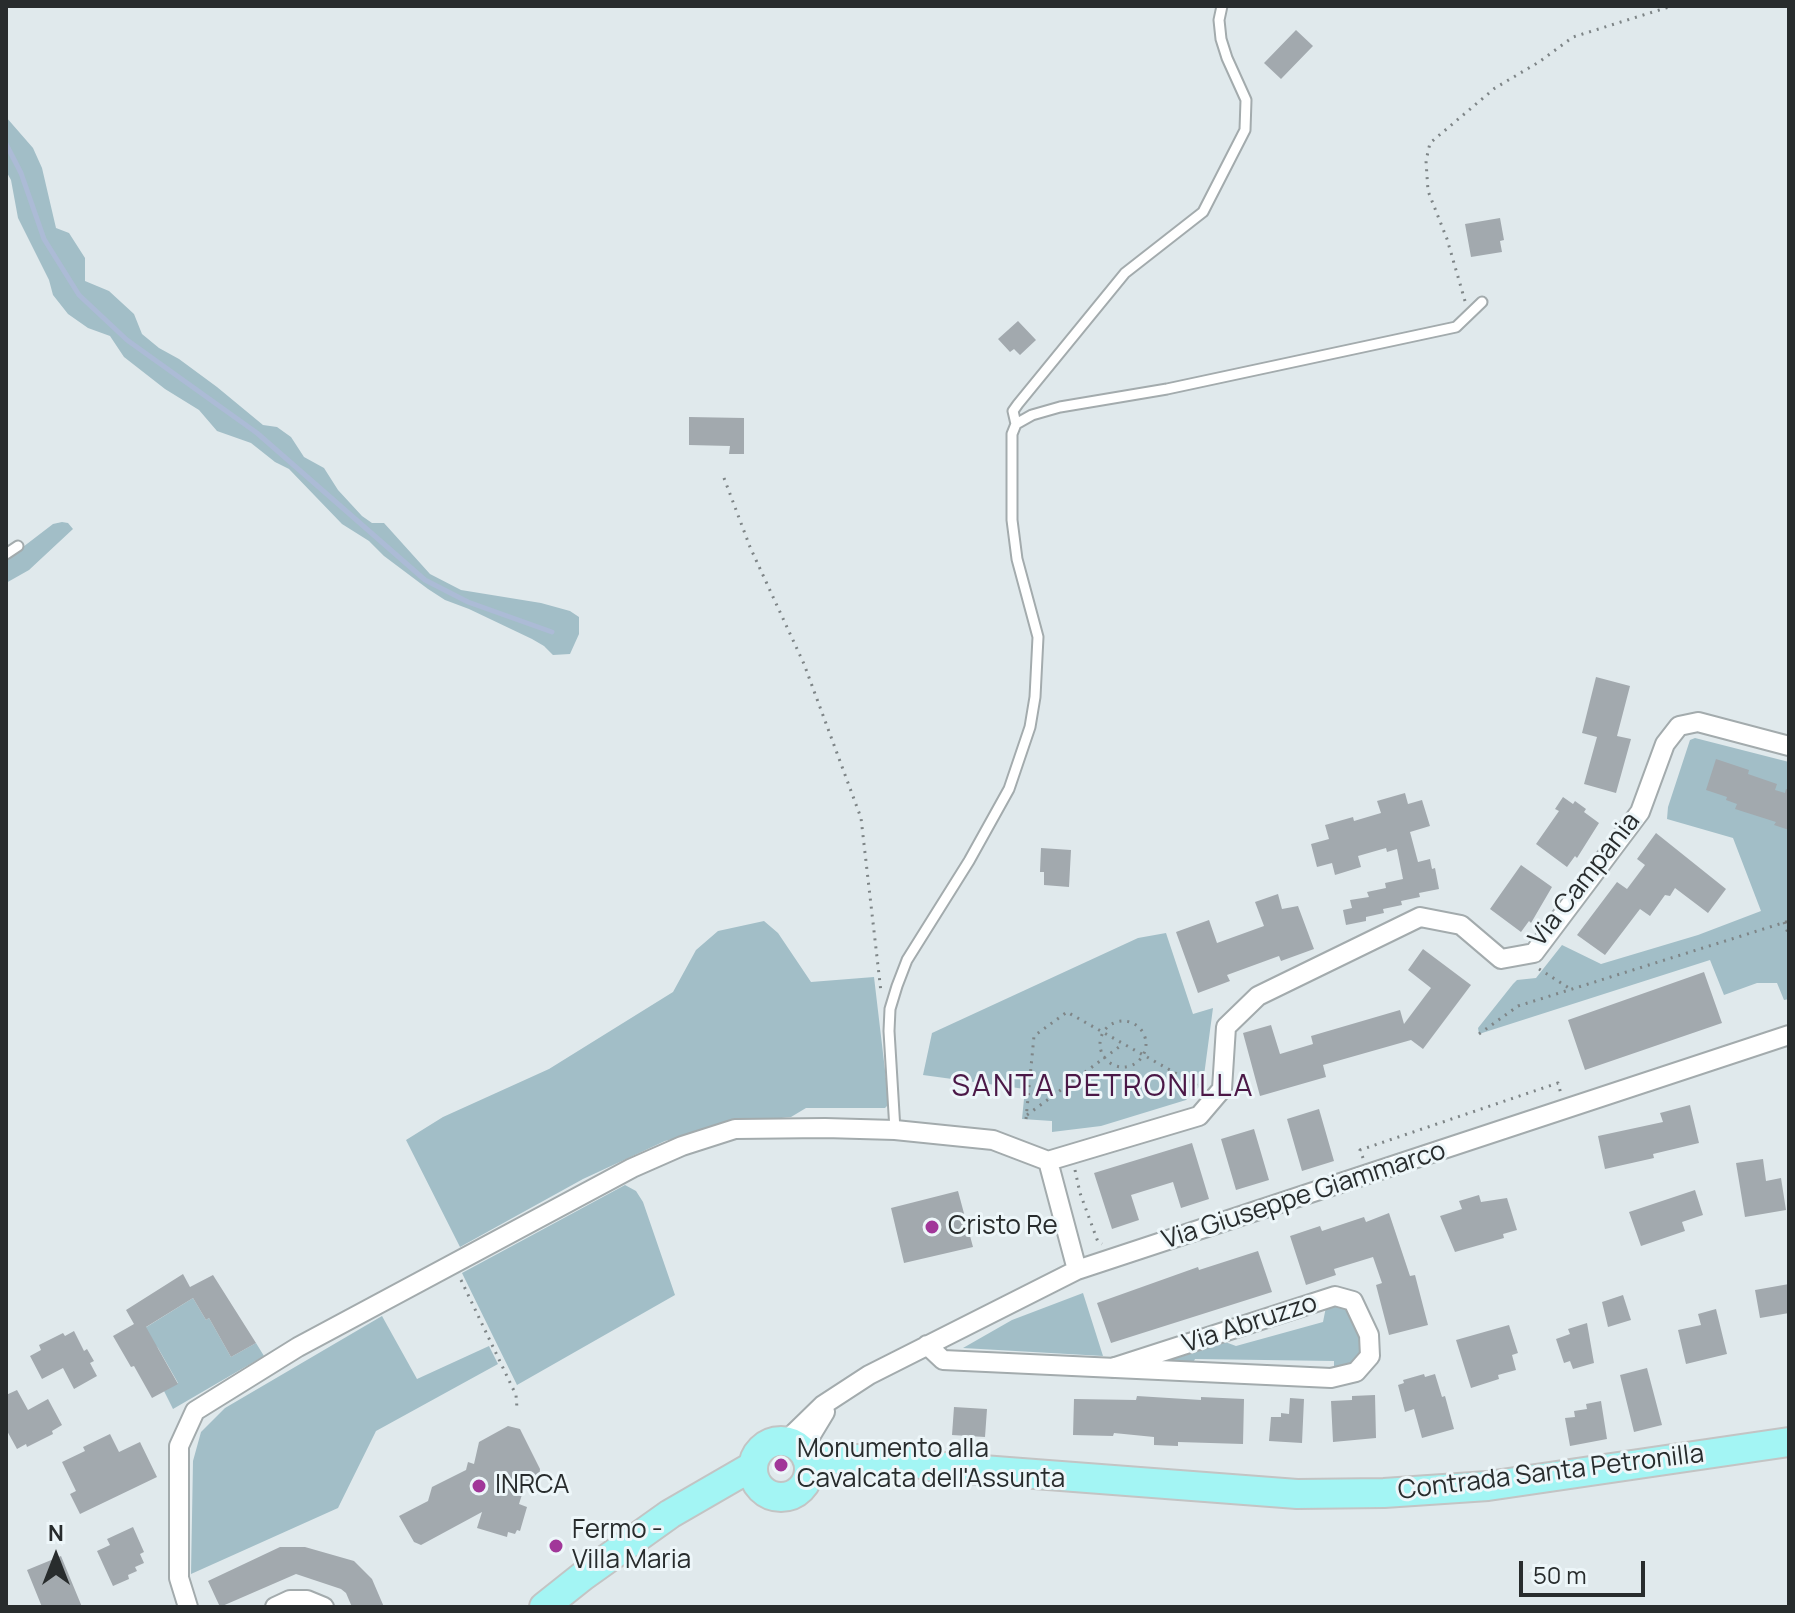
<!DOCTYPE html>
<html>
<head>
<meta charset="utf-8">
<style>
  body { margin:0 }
  #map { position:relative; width:1795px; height:1613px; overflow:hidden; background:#e0e9ec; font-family:Manrope,sans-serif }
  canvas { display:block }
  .frame { position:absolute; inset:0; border:8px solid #282c2d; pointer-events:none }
  .north { position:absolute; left:16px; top:1517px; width:80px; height:80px; -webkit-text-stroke:6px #edf6f9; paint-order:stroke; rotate:0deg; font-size:22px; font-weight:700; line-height:32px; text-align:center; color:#282c2d }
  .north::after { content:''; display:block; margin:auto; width:28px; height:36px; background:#282c2d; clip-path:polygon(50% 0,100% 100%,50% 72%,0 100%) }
  .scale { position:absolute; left:1519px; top:1561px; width:126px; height:36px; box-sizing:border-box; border:4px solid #282c2d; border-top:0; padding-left:10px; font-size:24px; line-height:28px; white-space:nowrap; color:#282c2d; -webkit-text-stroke:6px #edf6f9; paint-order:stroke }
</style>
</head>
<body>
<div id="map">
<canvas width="1795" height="1613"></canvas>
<div class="frame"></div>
<div class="north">N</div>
<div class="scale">50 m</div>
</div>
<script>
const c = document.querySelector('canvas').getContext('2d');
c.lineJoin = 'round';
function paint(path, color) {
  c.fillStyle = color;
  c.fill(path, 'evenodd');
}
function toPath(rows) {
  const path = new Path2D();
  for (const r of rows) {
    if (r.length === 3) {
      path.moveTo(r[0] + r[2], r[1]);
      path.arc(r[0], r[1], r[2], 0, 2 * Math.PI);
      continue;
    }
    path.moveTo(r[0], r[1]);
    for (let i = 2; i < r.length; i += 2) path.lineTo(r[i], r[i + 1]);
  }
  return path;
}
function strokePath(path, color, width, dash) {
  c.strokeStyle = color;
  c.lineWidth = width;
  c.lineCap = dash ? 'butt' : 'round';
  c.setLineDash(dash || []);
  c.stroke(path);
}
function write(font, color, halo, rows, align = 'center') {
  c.font = font + ' Manrope,sans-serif';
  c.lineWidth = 6;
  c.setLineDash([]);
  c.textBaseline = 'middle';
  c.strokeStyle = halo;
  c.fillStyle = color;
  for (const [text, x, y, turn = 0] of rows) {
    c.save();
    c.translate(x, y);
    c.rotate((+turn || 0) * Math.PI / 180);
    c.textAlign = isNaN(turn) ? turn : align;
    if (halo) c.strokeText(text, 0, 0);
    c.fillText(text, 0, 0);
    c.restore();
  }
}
paint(toPath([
  [6,117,33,148,42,168,56,228,69,233,85,258,85,281,109,291,134,314,142,334,159,348,179,359,217,387,263,425,277,427,291,437,304,457,324,468,338,490,362,516,372,523,384,523,430,574,461,590,541,603,570,611,579,617,579,634,570,654,553,655,544,646,532,639,469,609,445,600,428,589,384,556,369,541,342,524,289,469,275,462,251,443,217,431,199,410,165,389,124,357,110,336,88,328,68,314,53,295,49,280,18,218,11,180,6,171],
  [62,522,68,523,73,529,29,570,6,583,6,560,53,524],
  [1695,738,1789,762,1789,999,1784,1000,1777,983,1757,983,1724,995,1710,960,1479,1034,1478,1028,1513,984,1517,980,1536,978,1562,945,1601,964,1698,935,1761,911,1733,838,1667,819,1668,807,1690,740],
  [764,921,778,933,811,982,874,977,889,1104,885,1108,806,1108,791,1117,734,1123,665,1141,583,1179,460,1247,406,1140,443,1117,549,1069,673,992,696,950,718,931],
  [1166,933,1193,1014,1213,1008,1203,1083,1186,1100,1101,1126,1052,1132,1052,1121,1022,1119,1025,1089,923,1075,932,1033,1138,938],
  [625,1185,636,1191,643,1202,675,1295,517,1385,462,1273],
  [1083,1293,1103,1356,963,1348,1012,1320],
  [193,1298,206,1320,209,1318,231,1357,256,1343,264,1356,173,1409,164,1391,178,1383,158,1348,140,1331],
  [1331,1305,1344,1305,1360,1323,1361,1357,1353,1365,1334,1369,1334,1361,1195,1359,1191,1367,1137,1365,1217,1339,1236,1346,1323,1322,1326,1307],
  [382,1316,417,1379,489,1346,498,1364,376,1431,338,1508,191,1574,193,1461,201,1432,225,1408]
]), '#a2bec7');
strokePath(toPath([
  [6,144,21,173,44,239,79,295,127,340,257,433,425,580,468,602,552,632]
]), '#acbbd6', 5);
paint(toPath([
  [1296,30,1313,46,1281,79,1264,63],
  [1500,218,1504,240,1500,241,1502,252,1471,257,1465,224],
  [1018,321,1036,340,1020,355,1014,349,1010,352,998,339],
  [689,417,744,418,744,454,729,454,730,446,689,445],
  [1596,677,1630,686,1617,736,1631,739,1616,793,1584,784,1597,737,1582,733],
  [1716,759,1749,770,1748,774,1777,784,1775,790,1785,793,1786,789,1789,790,1789,830,1774,825,1776,822,1735,809,1737,804,1726,800,1727,797,1706,790],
  [1405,793,1408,804,1422,800,1430,826,1410,832,1418,862,1430,859,1432,869,1435,868,1439,889,1419,893,1420,897,1401,901,1402,905,1383,909,1384,913,1366,917,1366,921,1346,925,1343,910,1352,908,1350,900,1369,897,1367,892,1386,888,1385,883,1403,879,1397,849,1387,852,1386,848,1358,856,1361,867,1335,875,1332,863,1317,867,1311,844,1329,839,1325,825,1353,817,1354,821,1381,813,1377,801],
  [1563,797,1573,804,1575,801,1586,809,1584,812,1599,823,1577,858,1575,856,1567,867,1536,844,1559,811,1555,809],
  [1656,833,1726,889,1708,913,1675,888,1670,896,1665,895,1650,916,1640,909,1605,955,1577,935,1617,882,1627,889,1645,865,1637,859],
  [1041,848,1071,850,1069,887,1044,885,1044,872,1040,872],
  [1521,865,1552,887,1531,923,1529,921,1521,932,1490,909],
  [1278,894,1282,909,1298,906,1314,949,1281,961,1279,956,1227,975,1230,981,1198,993,1176,932,1209,920,1217,943,1264,926,1255,902],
  [1423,949,1471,985,1423,1049,1411,1040,1323,1065,1326,1077,1260,1096,1243,1033,1271,1025,1280,1054,1313,1044,1311,1036,1400,1010,1404,1024,1431,988,1408,970],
  [1704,972,1722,1023,1585,1070,1568,1020],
  [1690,1105,1699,1143,1653,1154,1654,1158,1605,1169,1598,1136,1663,1122,1660,1113],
  [1319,1109,1334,1161,1302,1171,1287,1119],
  [1254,1129,1269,1180,1236,1190,1221,1139],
  [1192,1143,1209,1199,1181,1208,1173,1182,1131,1195,1139,1220,1112,1229,1094,1173],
  [1763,1159,1766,1181,1781,1178,1786,1210,1745,1217,1736,1163],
  [1695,1190,1703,1215,1682,1222,1685,1231,1641,1246,1629,1212],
  [958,1191,973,1247,904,1263,891,1208],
  [1479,1195,1481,1202,1507,1198,1517,1230,1503,1234,1504,1238,1455,1252,1440,1216,1462,1209,1459,1201],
  [1389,1213,1410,1276,1415,1275,1428,1325,1389,1335,1376,1285,1382,1283,1373,1257,1334,1269,1336,1275,1306,1285,1290,1236,1320,1226,1322,1231,1364,1217,1366,1222],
  [1258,1251,1272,1292,1111,1343,1097,1303,1198,1267,1199,1270],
  [183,1274,190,1287,213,1275,256,1343,231,1357,209,1318,206,1320,193,1298,146,1327,178,1384,152,1398,134,1366,131,1367,113,1336,134,1324,126,1310],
  [1789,1284,1789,1313,1760,1318,1755,1290],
  [1623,1295,1631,1320,1608,1327,1602,1302],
  [1716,1309,1727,1354,1686,1364,1678,1330,1701,1325,1698,1314],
  [1587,1323,1594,1363,1573,1369,1570,1361,1564,1363,1556,1339,1570,1334,1568,1329],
  [1509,1325,1518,1353,1512,1355,1516,1370,1498,1375,1499,1379,1471,1388,1456,1340],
  [74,1331,84,1351,87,1349,94,1361,90,1363,97,1376,74,1389,63,1368,42,1379,30,1356,41,1350,39,1345,63,1333,65,1336],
  [1647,1368,1662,1425,1634,1432,1620,1375],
  [1424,1374,1425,1377,1435,1374,1442,1397,1445,1396,1454,1429,1422,1438,1414,1409,1405,1412,1398,1385,1404,1383,1403,1380],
  [17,1390,28,1410,48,1399,62,1425,52,1431,53,1434,27,1447,26,1444,17,1449,6,1429,6,1395],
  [1375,1395,1376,1438,1333,1442,1331,1401,1352,1400,1352,1396],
  [1137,1396,1201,1400,1201,1397,1244,1399,1243,1444,1178,1442,1178,1446,1154,1445,1154,1437,1114,1433,1113,1436,1073,1435,1074,1399,1136,1400],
  [1290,1398,1304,1399,1302,1443,1269,1441,1271,1417,1281,1417,1281,1413,1289,1414],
  [1601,1401,1607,1439,1570,1446,1565,1418,1575,1417,1574,1411,1587,1409,1586,1404],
  [954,1407,987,1409,985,1437,952,1435],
  [508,1426,520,1429,540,1469,539,1478,525,1485,519,1504,527,1507,520,1531,517,1530,515,1534,508,1532,507,1537,477,1528,482,1512,421,1545,414,1542,399,1516,428,1501,432,1487,466,1470,468,1462,474,1464,479,1442],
  [110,1434,119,1452,140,1442,157,1477,80,1514,70,1494,76,1491,62,1462,85,1451,83,1447],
  [133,1527,144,1552,140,1554,144,1563,135,1567,137,1571,128,1575,129,1579,113,1586,97,1551,110,1545,107,1539],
  [280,1547,305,1547,354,1561,372,1579,384,1607,352,1607,346,1593,341,1589,296,1574,220,1607,208,1581],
  [61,1556,82,1607,42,1607,27,1570]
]), '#a2a9ae');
const service = toPath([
  [1016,424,1013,411,1018,404,1125,273,1203,212,1245,130,1246,100,1227,58,1221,39,1219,20,1222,6],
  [6,554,18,546],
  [895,1130,889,1031,890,1009,897,986,907,960,969,861,1009,789,1030,727,1035,697,1038,637,1017,559,1012,520,1012,434,1016,424,1032,415,1060,407,1167,389,1456,327,1482,302]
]);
const minor = toPath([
  [1048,1161,1199,1116,1222,1089,1226,1027,1258,996,1420,917,1461,925,1501,959,1534,953,1640,812,1665,744,1679,726,1698,722,1789,746],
  [927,1345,943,1360,1331,1378,1356,1372,1370,1356,1369,1335,1353,1301,1335,1296,1112,1368],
  [786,1441,823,1405,869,1375,1077,1270,1789,1035],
  [802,1450,825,1412],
  [188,1607,179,1578,179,1446,195,1411,298,1347,632,1168,682,1146,735,1129,825,1128,895,1130,993,1140,1048,1161,1077,1270],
  [275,1607,290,1600,307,1600,324,1607]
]);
const primary = toPath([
  [781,1469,28],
  [807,1459,900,1459,930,1466,1297,1494,1384,1493,1488,1486,1789,1442],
  [544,1607,583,1576,670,1514,753,1466]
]);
strokePath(service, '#a3abad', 13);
strokePath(minor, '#a3abad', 22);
strokePath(primary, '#c3c4c4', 32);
strokePath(toPath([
  [1465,301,1447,239,1428,191,1426,161,1430,143,1495,88,1539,62,1573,37,1672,6],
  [724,478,750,547,804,664,861,818,881,992],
  [1784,922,1789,936],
  [1539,969,1569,988],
  [1123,1044,23],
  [1479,1034,1518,1006,1789,921],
  [1027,1115,1123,1044],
  [1026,1119,1034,1036,1067,1012,1202,1088],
  [1363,1158,1360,1150,1558,1083,1561,1094],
  [1075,1170,1080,1193,1098,1242,1102,1244],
  [461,1280,516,1395,517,1408]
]), '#7e8587', 3, [2, 6]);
strokePath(service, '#fff', 9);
strokePath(minor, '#fff', 18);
strokePath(primary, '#a3f5f4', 28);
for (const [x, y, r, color] of [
  [932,1227,8,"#a13799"],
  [781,1465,8,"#a13799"],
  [479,1486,8,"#a13799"],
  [556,1546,8,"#a13799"]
]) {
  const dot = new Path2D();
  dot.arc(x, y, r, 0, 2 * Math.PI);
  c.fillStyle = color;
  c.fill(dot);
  strokePath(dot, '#edf6f9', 3);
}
write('26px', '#282c2d', '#edf6f9', [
  ["Via Campania",1585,880,-52],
  ["Via Giuseppe Giammarco",1304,1196,-18],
  ["Via Abruzzo",1250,1324,-18],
  ["Contrada Santa Petronilla",1551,1473,-7]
]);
write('26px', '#282c2d', '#edf6f9', [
  ["Cristo Re",948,1227],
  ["Monumento alla",797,1450],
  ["Cavalcata dell'Assunta",797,1480],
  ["INRCA",495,1486],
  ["Fermo -",572,1531],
  ["Villa Maria",572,1561]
], 'left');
c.letterSpacing = '2px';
write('30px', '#4b1847', '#edf6f9', [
  ["SANTA PETRONILLA",1103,1088]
]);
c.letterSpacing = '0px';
</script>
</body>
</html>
